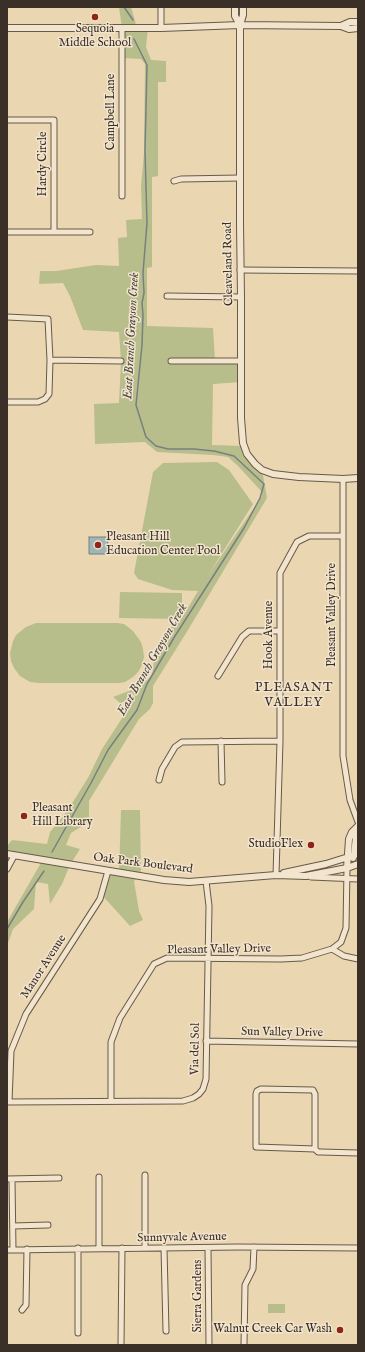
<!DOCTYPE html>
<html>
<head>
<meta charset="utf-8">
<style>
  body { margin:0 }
  #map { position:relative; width:365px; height:1352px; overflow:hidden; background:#ebd6b2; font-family:"IM FELL English",serif }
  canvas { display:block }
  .frame { position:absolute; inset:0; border:8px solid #3a3027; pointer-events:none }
</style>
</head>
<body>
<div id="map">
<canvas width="365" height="1352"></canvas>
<div class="frame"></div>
</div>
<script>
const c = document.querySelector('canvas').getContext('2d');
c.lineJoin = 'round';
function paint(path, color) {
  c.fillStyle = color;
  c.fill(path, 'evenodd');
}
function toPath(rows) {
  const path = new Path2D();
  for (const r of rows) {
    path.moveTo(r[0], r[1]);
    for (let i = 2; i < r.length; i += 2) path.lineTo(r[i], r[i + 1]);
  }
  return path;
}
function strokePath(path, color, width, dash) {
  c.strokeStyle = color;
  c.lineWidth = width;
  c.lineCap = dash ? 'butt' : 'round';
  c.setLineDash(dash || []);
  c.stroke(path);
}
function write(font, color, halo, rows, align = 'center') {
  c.font = font + ' "IM FELL English",serif';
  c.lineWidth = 3;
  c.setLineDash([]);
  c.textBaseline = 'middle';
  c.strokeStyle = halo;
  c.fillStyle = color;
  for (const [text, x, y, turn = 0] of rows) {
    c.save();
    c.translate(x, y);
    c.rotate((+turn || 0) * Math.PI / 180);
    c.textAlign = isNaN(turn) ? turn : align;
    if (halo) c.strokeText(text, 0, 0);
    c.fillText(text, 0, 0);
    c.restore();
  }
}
paint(toPath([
  [119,7,131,7,137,28,148,28,146,47,151,60,166,61,166,82,158,82,158,176,152,177,152,267,147,268,147,326,213,328,215,361,241,361,241,382,213,384,212,445,244,446,262,470,267,498,188,630,153,686,153,703,150,709,139,719,89,801,89,822,71,833,66,845,80,849,70,865,62,884,50,904,48,884,36,882,34,909,13,929,7,946,7,922,42,861,7,854,7,846,12,840,47,844,50,832,68,810,89,776,102,749,126,712,134,698,120,703,113,697,137,688,152,676,154,661,169,629,181,619,119,618,120,592,182,593,182,618,198,591,172,590,138,579,134,573,153,472,163,463,217,462,229,470,253,504,207,577,262,496,261,491,238,466,228,457,213,455,157,452,145,442,95,444,94,404,119,403,121,361,119,332,83,330,70,296,63,283,39,284,40,271,56,271,96,265,119,266,118,238,127,237,126,220,142,219,141,186,144,153,145,64,141,59,122,58,122,28],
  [36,623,117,623,124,624,133,631,141,642,143,649,144,657,142,665,138,672,133,677,125,682,119,683,39,683,30,682,20,676,14,668,11,661,10,653,13,641,16,635,26,627],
  [121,810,140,810,141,876,134,881,139,911,143,920,130,926,101,894,108,871,119,873],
  [268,1304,285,1304,285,1313,268,1313]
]), '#b7be8c');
const water = toPath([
  [89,537,108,537,107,554,89,554,89,537]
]);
paint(water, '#9fb6b9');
strokePath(water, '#77807f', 1);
strokePath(toPath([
  [124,7,133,20],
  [52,852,91,783,108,750,137,710,147,684,175,636,244,528,260,498,264,484,234,456,214,451,194,449,168,449,156,446,146,437,136,405,142,345,143,315,142,303,144,293,143,273,147,223,145,151,147,65,134,39],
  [7,929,23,902,44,871]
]), '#77807f', 1.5);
const minor = toPath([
  [161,7,161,28],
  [7,120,54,120,54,232],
  [174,181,181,179,240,178],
  [122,196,122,28],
  [7,232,90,232],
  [240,270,358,271],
  [167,296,241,297],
  [7,317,48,319,50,360,49,394,45,399,38,402,7,402],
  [50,360,121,361],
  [171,361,241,361],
  [343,479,343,756,350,800,358,822],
  [218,676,242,637,249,631,280,631],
  [221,741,222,782],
  [159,780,162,769,175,747,182,742,280,741],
  [7,869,14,856],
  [276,875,280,741,280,573,297,542,309,536,343,536],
  [311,877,358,879],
  [332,949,344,956,358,959],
  [206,1041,358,1044],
  [111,1100,111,1042,120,1018,154,964,167,958,281,959,302,958,332,949,341,942,346,928,347,868],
  [7,1102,183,1101,193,1098,199,1094,203,1089,206,1079,209,906,206,881],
  [9,1102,11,1051,26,1014,100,899,108,871],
  [315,1149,256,1147,256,1094,257,1091,261,1089,313,1090,315,1094,315,1149,318,1152,321,1152,358,1153],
  [145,1175,145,1248],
  [99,1177,99,1248],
  [7,1179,59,1178],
  [12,1179,13,1250],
  [13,1226,48,1225],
  [78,1248,78,1333],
  [164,1248,166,1331],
  [208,1248,209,1345],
  [7,1250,238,1247,358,1248],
  [22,1310,26,1305,27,1249],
  [121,1345,122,1248],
  [244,1345,245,1285,253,1269,254,1247]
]);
const tertiary = toPath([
  [235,7,235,16,240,25],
  [243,7,243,15,240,25,240,224,241,297,241,418,243,443,247,454,255,464,262,470,273,474,299,477,343,479,358,478],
  [341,26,350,22,358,22],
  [7,28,161,28,240,25,341,26,349,29,358,28],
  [7,854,164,880,189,882,276,875,306,876,347,868,358,864],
  [353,858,354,855,356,837,358,834],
  [347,868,349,839,352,832,358,826],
  [284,873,326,864,358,854]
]);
strokePath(minor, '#665a4a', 7);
strokePath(tertiary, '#665a4a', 8);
strokePath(minor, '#f2e4cd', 5);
strokePath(tertiary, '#f2e4cd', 6);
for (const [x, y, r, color] of [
  [95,17,4,"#8f2418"],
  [98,545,4,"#8f2418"],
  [24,816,4,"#8f2418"],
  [311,845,4,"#8f2418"],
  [340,1330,4,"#8f2418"]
]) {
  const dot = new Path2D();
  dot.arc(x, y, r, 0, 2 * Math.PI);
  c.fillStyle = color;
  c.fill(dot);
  strokePath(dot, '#f2e4cd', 1.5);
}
write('12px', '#3a3027', '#f2e4cd', [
  ["Sequoia",95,30,"center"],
  ["Middle School",95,44,"center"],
  ["Pleasant Hill",106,538],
  ["Education Center Pool",106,552],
  ["Pleasant",32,809],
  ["Hill Library",32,823],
  ["StudioFlex",303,845,"right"],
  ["Walnut Creek Car Wash",332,1330,"right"]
], 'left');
write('12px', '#3a3027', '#f2e4cd', [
  ["Campbell Lane",112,112,-90],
  ["Hardy Circle",44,164,-90],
  ["Cleaveland Road",229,264,-91],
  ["Pleasant Valley Drive",333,615,-90],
  ["Hook Avenue",270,635,-90],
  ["Oak Park Boulevard",143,864,7],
  ["Pleasant Valley Drive",219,950,-1],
  ["Manor Avenue",44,967,-57],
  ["Sun Valley Drive",282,1033,1],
  ["Via del Sol",196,1049,-89],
  ["Sunnyvale Avenue",182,1238,-1],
  ["Sierra Gardens",199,1296,-90]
]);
write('italic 13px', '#4e4b44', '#f2e4cd', [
  ["East Branch Grayson Creek",132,336,-87],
  ["East Branch Grayson Creek",153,660,-60]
]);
c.letterSpacing = '1px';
write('13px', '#3a3027', '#f2e4cd', [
  ["PLEASANT",294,688],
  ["VALLEY",294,703]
]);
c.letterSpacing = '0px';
</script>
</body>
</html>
